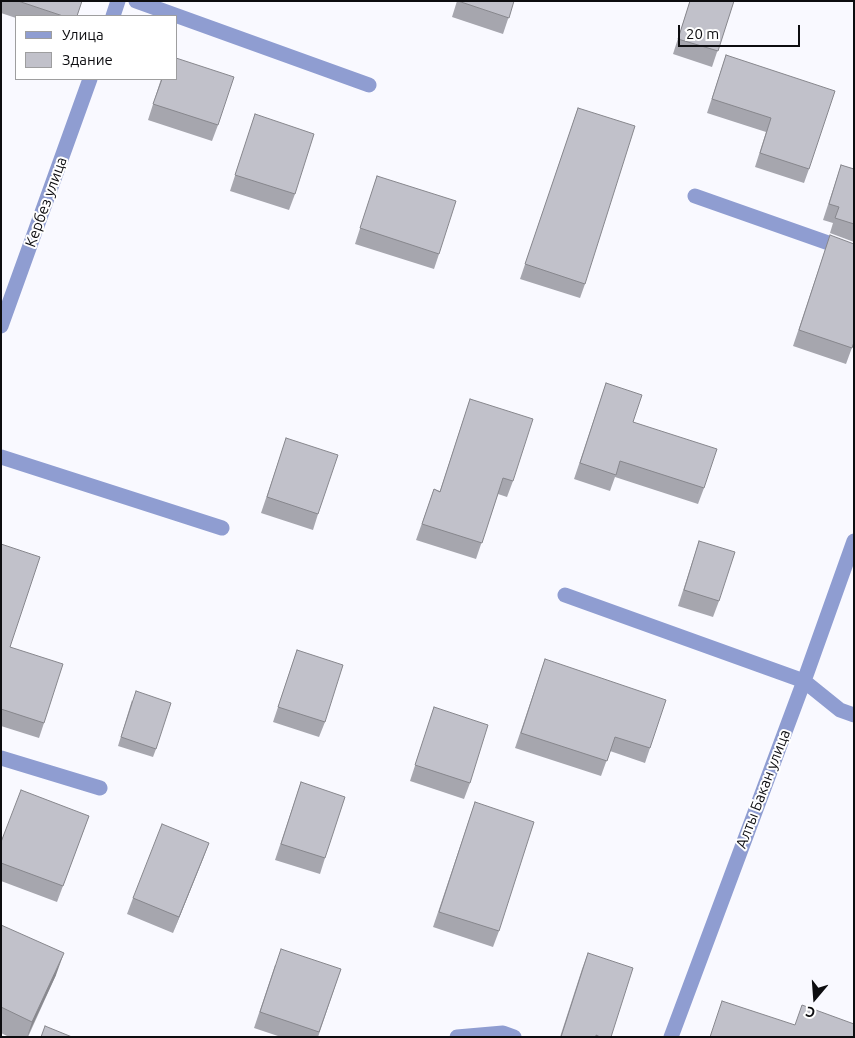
<!DOCTYPE html>
<html>
<head>
<meta charset="utf-8">
<style>
  body { margin:0 }
  #map { position:relative; width:855px; height:1038px; overflow:hidden; background:#f9f9ff; font-family:Ubuntu,sans-serif }
  canvas { display:block }
  .frame { position:absolute; inset:0; border:2px solid #0d0d10; pointer-events:none }
  .legend { position:absolute; left:15px; top:15px; width:162px; height:65px; box-sizing:border-box; background:#fff; border:1px solid #9e9e9f; margin:0; padding:6px 9px; list-style:none; font-size:15px; color:#0d0d10 }
  .legend li { display:flex; align-items:center; gap:10px; height:25px }
  .legend b { width:25px; border:1px solid #9e9e9f }
  .north { position:absolute; left:790px; top:973px; width:50px; height:50px; -webkit-text-stroke:4px #fff; paint-order:stroke; rotate:198deg; font-size:14px; font-weight:700; line-height:20px; text-align:center; color:#0d0d10 }
  .north::after { content:''; display:block; margin:auto; width:18px; height:22px; background:#0d0d10; clip-path:polygon(50% 0,100% 100%,50% 72%,0 100%) }
  .scale { position:absolute; left:678px; top:25px; width:122px; height:22px; box-sizing:border-box; border:2px solid #0d0d10; border-top:0; padding-left:6px; font-size:15px; line-height:18px; white-space:nowrap; color:#0d0d10; -webkit-text-stroke:4px #fff; paint-order:stroke }
</style>
</head>
<body>
<div id="map">
<canvas width="855" height="1038"></canvas>
<div class="frame"></div>
<ul class="legend">
<li><b style="height:6px;background:#8f9dd1"></b>Улица</li>
<li><b style="height:14px;background:#c1c1ca"></b>Здание</li>
</ul>
<div class="north">С</div>
<div class="scale">20 m</div>
</div>
<script>
const c = document.querySelector('canvas').getContext('2d');
c.lineJoin = 'round';
function toPath(rows) {
  const path = new Path2D();
  for (const r of rows) {
    path.moveTo(r[0], r[1]);
    for (let i = 2; i < r.length; i += 2) path.lineTo(r[i], r[i + 1]);
  }
  return path;
}
function strokePath(path, color, width, dash) {
  c.strokeStyle = color;
  c.lineWidth = width;
  c.lineCap = dash ? 'butt' : 'round';
  c.setLineDash(dash || []);
  c.stroke(path);
}
function paint(path, color) {
  c.fillStyle = color;
  c.fill(path, 'evenodd');
}
function write(font, color, halo, rows, align = 'center') {
  c.font = font + ' Ubuntu,sans-serif';
  c.lineWidth = 4;
  c.setLineDash([]);
  c.textBaseline = 'middle';
  c.strokeStyle = halo;
  c.fillStyle = color;
  for (const [text, x, y, turn = 0] of rows) {
    c.save();
    c.translate(x, y);
    c.rotate((+turn || 0) * Math.PI / 180);
    c.textAlign = isNaN(turn) ? turn : align;
    if (halo) c.strokeText(text, 0, 0);
    c.fillText(text, 0, 0);
    c.restore();
  }
}
strokePath(toPath([
  [136,1,369,85],
  [113,16,118,1],
  [695,196,854,252],
  [1,326,90,79],
  [1,457,222,528],
  [565,595,804,681,840,710,854,715],
  [1,758,100,788],
  [457,1037,503,1033,514,1037],
  [671,1037,804,681,854,541]
]), '#8f9dd1', 15);
paint(toPath([
  [2,1,82,1,77,16,16,16,16,18,1,13],
  [457,1,514,1,503,34,452,17],
  [690,1,734,1,712,67,673,54],
  [726,55,809,169,804,183,755,167,766,132,707,113],
  [161,79,176,79,218,125,212,141,148,120],
  [578,108,585,284,580,298,520,279],
  [255,114,295,194,289,210,230,191],
  [841,165,854,169,854,242,830,233,833,223,823,220],
  [377,176,439,254,434,269,355,244],
  [830,235,854,342,846,364,793,346],
  [606,383,633,422,704,488,698,504,615,477,610,491,574,479],
  [470,399,513,481,507,497,498,494,476,559,416,540,434,489,440,491],
  [286,439,318,514,313,530,261,513],
  [699,541,719,601,713,617,678,606],
  [1,544,10,647,44,723,39,738,1,726],
  [297,650,325,722,319,737,273,722],
  [545,659,650,748,645,763,610,751,601,776,515,748],
  [132,700,156,749,153,757,118,746],
  [434,707,470,783,464,799,410,781],
  [301,782,325,858,320,874,275,860],
  [475,802,499,931,493,947,433,927],
  [89,816,57,902,1,881,1,842],
  [209,843,173,933,127,914,133,898],
  [1,925,56,975,28,1037,9,1037,1,1033],
  [588,953,611,1037,560,1037,582,969],
  [275,965,341,969,318,1037,281,1037,254,1028]
]), '#a6a6ae');
paint(toPath([
  [209,843,203,859,173,933,179,917],
  [64,953,56,975,27,1037,32,1022]
]), '#87878d');
const building = toPath([
  [18,1,82,1,77,16,63,16,18,1],
  [458,1,514,1,509,18,458,1],
  [690,1,734,1,718,51,678,39,690,1],
  [726,55,835,91,809,169,760,153,771,118,712,99,726,55],
  [176,58,234,77,218,125,153,104,162,79,176,79,176,58],
  [578,108,635,126,585,284,525,264,578,108],
  [255,114,314,134,295,194,235,175,255,114],
  [841,165,854,169,854,224,835,218,839,207,829,204,841,165],
  [377,176,456,201,439,254,360,228,377,176],
  [830,235,854,244,854,342,852,348,799,330,830,235],
  [606,383,642,395,633,422,717,449,704,488,620,461,616,475,580,463,606,383],
  [470,399,533,419,513,481,503,478,482,543,422,524,434,489,440,492,470,399],
  [286,438,338,455,318,514,267,497,286,438],
  [699,541,735,552,719,601,684,590,699,541],
  [1,544,40,557,10,647,63,664,44,723,1,709,1,544],
  [297,650,343,665,325,722,278,707,297,650],
  [545,659,666,700,650,748,615,737,607,761,521,733,545,659],
  [136,691,171,703,156,749,121,737,136,691],
  [434,707,488,725,470,783,415,765,434,707],
  [301,782,345,797,325,858,281,844,301,782],
  [21,790,89,816,63,886,1,863,1,842,21,790],
  [475,802,534,822,499,931,439,912,475,802],
  [162,824,209,843,179,917,133,898,162,824],
  [1,925,64,953,32,1022,1,1007,1,925],
  [281,949,341,969,319,1032,260,1012,281,949],
  [588,953,633,968,611,1037,600,1037,596,1035,596,1037,561,1037,588,953],
  [722,1001,795,1025,802,1005,854,1024,854,1037,710,1037,722,1001],
  [45,1026,72,1037,41,1037,45,1026]
]);
paint(building, '#c1c1ca');
strokePath(building, '#87878d', 1);
write('15px', '#0d0d10', '#fff', [
  ["Кербез улица",46,202,-70],
  ["Алты Бакан улица",763,789,-69]
]);
</script>
</body>
</html>
